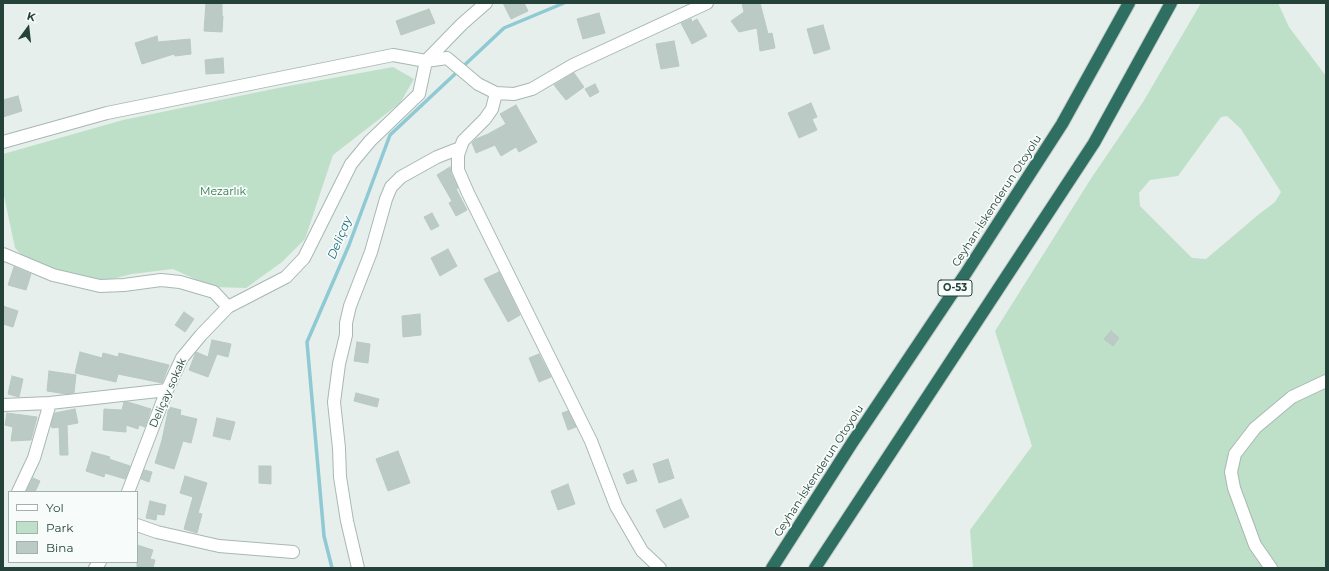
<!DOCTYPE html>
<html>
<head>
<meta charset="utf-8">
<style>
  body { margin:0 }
  #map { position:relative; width:1329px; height:571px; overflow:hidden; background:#e6efeb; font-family:Montserrat,sans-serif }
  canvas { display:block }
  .frame { position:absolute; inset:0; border:4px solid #24423a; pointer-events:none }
  .legend { position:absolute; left:8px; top:491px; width:130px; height:72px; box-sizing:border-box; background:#f7fbf9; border:1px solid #a3b1ad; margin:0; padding:5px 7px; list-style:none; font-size:12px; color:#24423a }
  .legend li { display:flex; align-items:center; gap:8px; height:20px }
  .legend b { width:20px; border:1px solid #a3b1ad }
  .north { position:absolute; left:8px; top:8px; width:40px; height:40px; -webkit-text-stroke:3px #f7fbf9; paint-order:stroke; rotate:15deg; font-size:11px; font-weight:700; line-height:16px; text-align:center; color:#24423a }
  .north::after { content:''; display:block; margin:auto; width:14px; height:18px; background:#24423a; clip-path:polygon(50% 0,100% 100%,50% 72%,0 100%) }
</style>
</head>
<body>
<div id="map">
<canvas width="1329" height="571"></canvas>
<div class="frame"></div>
<ul class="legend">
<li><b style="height:5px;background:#fff"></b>Yol</li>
<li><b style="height:11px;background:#bfe0c8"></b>Park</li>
<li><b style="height:11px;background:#bbcac4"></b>Bina</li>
</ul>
<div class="north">K</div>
</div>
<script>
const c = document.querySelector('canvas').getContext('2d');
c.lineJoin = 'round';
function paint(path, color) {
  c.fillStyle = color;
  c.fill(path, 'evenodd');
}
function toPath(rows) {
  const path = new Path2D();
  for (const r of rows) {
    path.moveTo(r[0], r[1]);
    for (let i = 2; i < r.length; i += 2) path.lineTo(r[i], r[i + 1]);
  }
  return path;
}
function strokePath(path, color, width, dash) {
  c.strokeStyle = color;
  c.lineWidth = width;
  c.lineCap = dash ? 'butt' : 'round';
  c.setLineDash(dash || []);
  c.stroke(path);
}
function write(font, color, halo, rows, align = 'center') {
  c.font = font + ' Montserrat,sans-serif';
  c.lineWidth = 3.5;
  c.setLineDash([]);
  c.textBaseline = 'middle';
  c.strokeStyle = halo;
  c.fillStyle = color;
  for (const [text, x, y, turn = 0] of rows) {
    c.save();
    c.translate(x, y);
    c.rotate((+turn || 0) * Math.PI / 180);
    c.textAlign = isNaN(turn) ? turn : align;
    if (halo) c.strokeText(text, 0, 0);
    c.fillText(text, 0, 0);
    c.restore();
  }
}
paint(toPath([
  [1201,3,1278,3,1289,27,1326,76,1326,568,973,568,970,530,1032,446,995,331,1092,177,1143,102],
  [1227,116,1241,129,1281,192,1275,202,1258,215,1206,259,1192,258,1140,206,1139,193,1150,180,1178,176,1221,117],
  [393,67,414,79,400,103,333,155,305,239,282,262,246,288,212,287,173,269,132,274,100,282,29,263,15,248,3,191,3,154,123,120,278,88]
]), '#bfe0c8');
strokePath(toPath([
  [332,568,324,536,307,342,349,245,390,135,504,28,564,3]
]), '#8ec9d4', 3.5);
const building = toPath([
  [206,3,222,3,222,16,223,16,222,32,204,31,206,3],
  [503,3,524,3,528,11,511,19,503,3],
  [742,3,760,3,768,34,772,33,775,48,760,51,757,28,739,32,731,21,744,12,742,3],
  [429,9,435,23,401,35,396,21,429,9],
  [599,13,605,33,583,39,577,19,599,13],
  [691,19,692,22,697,19,707,36,692,44,681,23,691,19],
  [823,25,830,49,814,54,807,29,823,25],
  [157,36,158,42,190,39,191,54,175,56,174,54,142,64,135,43,157,36],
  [674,41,679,66,661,69,656,44,674,41],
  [223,58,224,73,206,74,205,60,223,58],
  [574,73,584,87,566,100,554,85,574,73],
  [595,84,599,92,590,97,585,89,595,84],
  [18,96,22,111,3,117,3,100,18,96],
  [811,103,817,117,812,119,817,130,799,138,788,113,811,103],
  [516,105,537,142,519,152,516,147,501,156,495,145,476,153,472,143,476,139,488,134,506,124,500,114,516,105],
  [450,167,451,173,458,188,456,189,467,210,456,216,449,203,452,201,437,175,450,167],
  [432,213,439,226,431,230,424,217,432,213],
  [448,249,457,266,440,276,431,258,448,249],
  [14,267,31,274,26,290,8,285,14,267],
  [499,272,520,315,508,322,484,279,499,272],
  [3,306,18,311,13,327,3,324,3,306],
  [184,312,194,319,185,332,175,325,184,312],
  [420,314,421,335,403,337,402,316,420,314],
  [1111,331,1119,338,1113,346,1104,339,1111,331],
  [212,340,231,344,228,357,217,354,208,377,189,370,196,352,208,357,212,340],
  [357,342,370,344,368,363,354,361,357,342],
  [80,352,102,358,103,353,118,357,119,353,169,365,162,383,118,374,116,382,75,373,80,352],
  [539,354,551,377,539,382,529,358,539,354],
  [49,371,76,375,74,393,66,394,47,391,49,371],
  [12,376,23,379,19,397,8,394,12,376],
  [356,393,379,399,377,407,354,401,356,393],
  [124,402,128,402,151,409,145,427,139,425,138,429,126,425,126,432,103,430,104,409,122,410,124,402],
  [169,407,181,410,180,415,197,419,191,443,183,441,174,469,155,463,162,440,169,407],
  [75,409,78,423,67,425,68,455,60,455,59,427,52,428,51,425,55,413,75,409],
  [568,411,576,427,568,430,562,413,568,411],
  [7,413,37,417,31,440,11,441,13,427,5,425,7,413],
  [217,418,235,422,230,440,213,436,217,418],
  [398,451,410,483,388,491,376,459,398,451],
  [92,452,110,457,109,459,130,466,125,479,105,473,104,477,86,471,92,452],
  [668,459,674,478,659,483,653,464,668,459],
  [259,466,271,466,271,484,259,483,259,466],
  [144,470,152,472,149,482,141,479,144,470],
  [633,470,637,481,627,484,623,474,633,470],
  [185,476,207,483,198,513,202,514,197,533,184,529,193,497,180,493,185,476],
  [33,478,40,481,35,492,26,492,33,478],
  [568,484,575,504,558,510,551,491,568,484],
  [681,499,689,517,664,528,656,510,681,499],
  [150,501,166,505,164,515,157,514,156,520,146,518,150,501],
  [137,545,153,550,150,559,155,560,153,568,137,568,137,545]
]);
paint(building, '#bbcac4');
strokePath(building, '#b8c9c2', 1);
const minor = toPath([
  [496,93,492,109,485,119,463,141,458,155,458,170,468,193,591,441,616,506,642,551,660,568],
  [3,142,107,113,393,55,426,61,447,58,478,84,496,93,514,94,532,89,573,65,707,3],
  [3,254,53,275,100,286,124,285,161,280,180,282,214,292,228,307],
  [3,405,50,403,167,390],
  [18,492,34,458,50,403],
  [128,492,167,390,182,358,201,335,228,307,286,277,304,258,351,164,370,141,419,94,426,61,462,24,486,3],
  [137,525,157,532,219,546,293,552],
  [95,568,100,562],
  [358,568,347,521,340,477,339,448,334,402,339,364,346,335,346,323,350,306,371,252,386,199,391,187,401,177,437,157,460,148],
  [1271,568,1255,545,1234,488,1231,472,1235,454,1255,428,1292,397,1326,381]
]);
const highway = toPath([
  [772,568,852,443,966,273,1062,124,1129,3],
  [815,568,1094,143,1171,3]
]);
strokePath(minor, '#a8b8b2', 14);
strokePath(highway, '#c2cac8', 14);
strokePath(minor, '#fff', 12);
strokePath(highway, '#2f6f62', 12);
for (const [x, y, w] of [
  [955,288,34]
]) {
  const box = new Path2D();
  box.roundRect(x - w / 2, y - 8, w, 16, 3);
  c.fillStyle = '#f7fbf9';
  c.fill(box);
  strokePath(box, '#24423a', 1);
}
write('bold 10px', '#24423a', null, [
  ["O-53",955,288]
]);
write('11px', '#2d7a4b', '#f7fbf9', [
  ["Mezarlık",223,192]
]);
write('11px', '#24423a', '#f7fbf9', [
  ["Ceyhan-İskenderun Otoyolu",997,201,-57],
  ["Deliçay sokak",168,393,-66],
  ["Ceyhan-İskenderun Otoyolu",819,471,-57]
]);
write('italic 12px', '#1c6f80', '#f7fbf9', [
  ["Deliçay",340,238,-68]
]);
</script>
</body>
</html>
